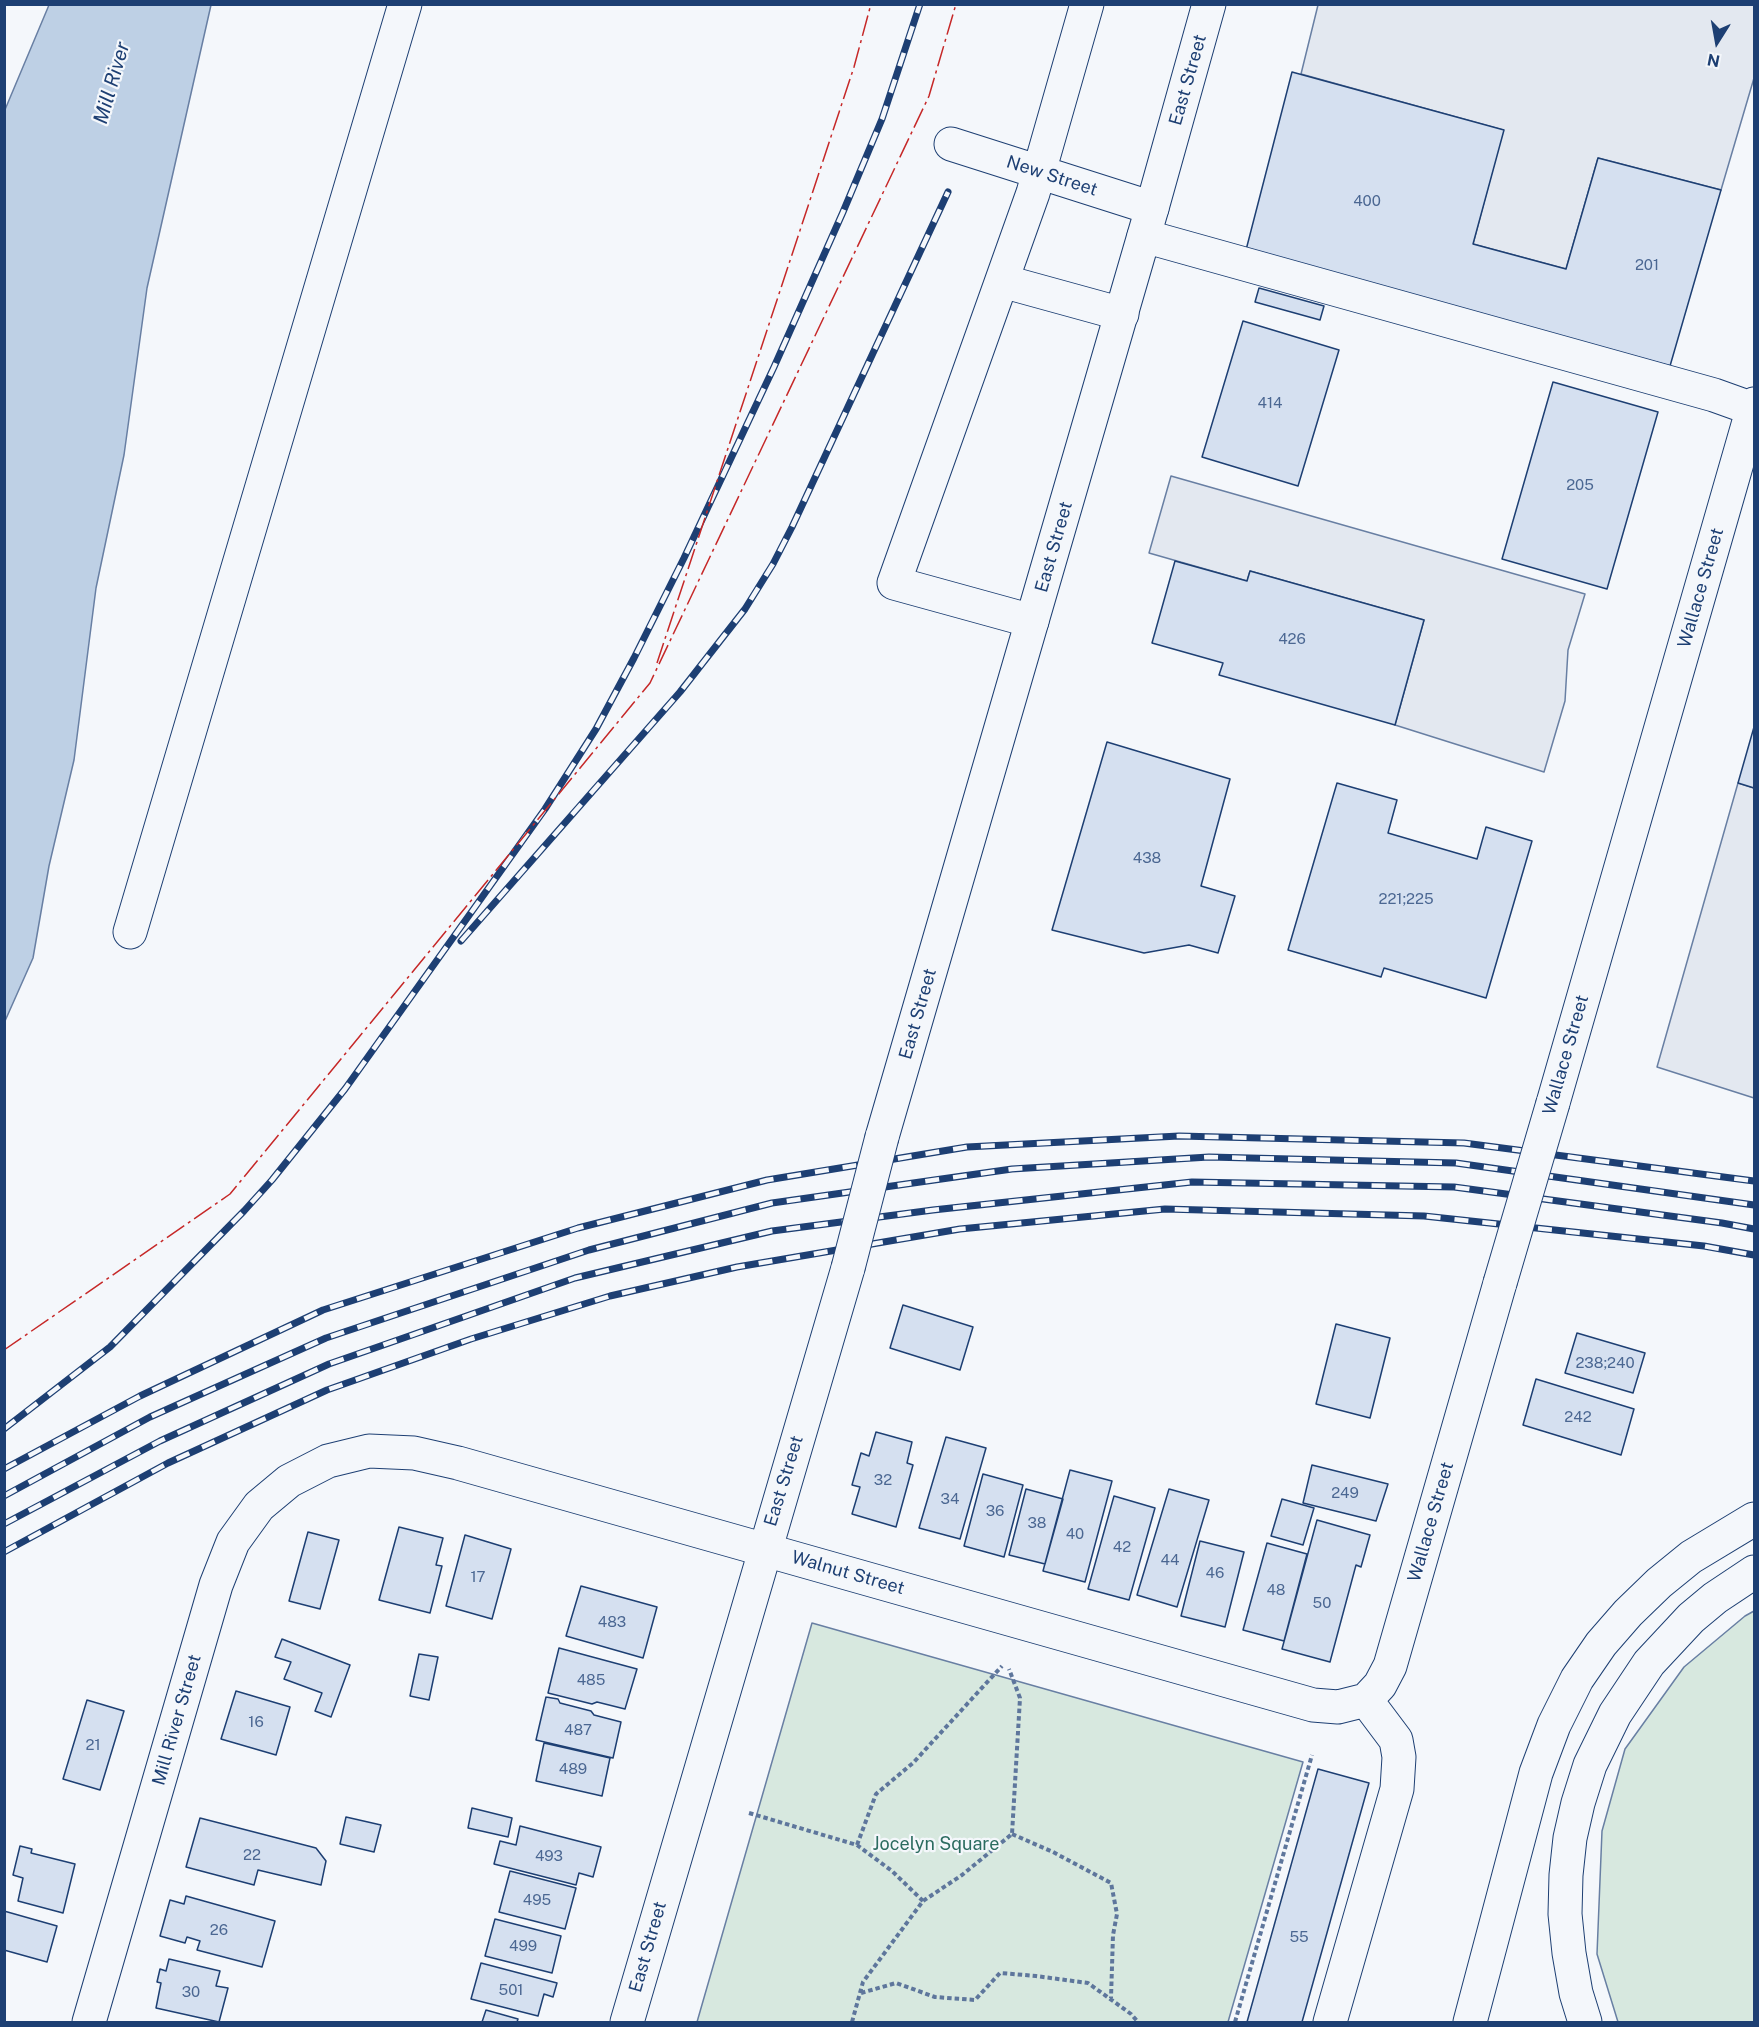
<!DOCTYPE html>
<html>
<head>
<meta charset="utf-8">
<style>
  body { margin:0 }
  #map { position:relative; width:1759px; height:2027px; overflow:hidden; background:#f4f7fb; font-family:"Public Sans",sans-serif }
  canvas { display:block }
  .frame { position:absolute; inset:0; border:6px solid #1d3f73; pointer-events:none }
  .north { position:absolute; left:1687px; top:12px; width:60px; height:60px; -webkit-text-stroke:4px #f4f7fb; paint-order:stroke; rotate:191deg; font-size:16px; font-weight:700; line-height:24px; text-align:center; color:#1d3f73 }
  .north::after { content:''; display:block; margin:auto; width:21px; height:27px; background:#1d3f73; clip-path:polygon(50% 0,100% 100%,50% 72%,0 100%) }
</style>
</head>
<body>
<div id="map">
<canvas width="1759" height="2027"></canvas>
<div class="frame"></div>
<div class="north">N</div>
</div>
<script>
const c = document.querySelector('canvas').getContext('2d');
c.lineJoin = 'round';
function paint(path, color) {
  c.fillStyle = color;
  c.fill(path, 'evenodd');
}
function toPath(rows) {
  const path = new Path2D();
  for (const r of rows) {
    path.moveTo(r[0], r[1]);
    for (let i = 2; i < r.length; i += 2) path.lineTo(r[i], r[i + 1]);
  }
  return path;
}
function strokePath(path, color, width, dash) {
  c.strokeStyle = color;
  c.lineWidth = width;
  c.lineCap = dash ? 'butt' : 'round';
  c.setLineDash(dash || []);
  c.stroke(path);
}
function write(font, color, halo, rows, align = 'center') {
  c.font = font + ' "Public Sans",sans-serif';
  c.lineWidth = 4.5;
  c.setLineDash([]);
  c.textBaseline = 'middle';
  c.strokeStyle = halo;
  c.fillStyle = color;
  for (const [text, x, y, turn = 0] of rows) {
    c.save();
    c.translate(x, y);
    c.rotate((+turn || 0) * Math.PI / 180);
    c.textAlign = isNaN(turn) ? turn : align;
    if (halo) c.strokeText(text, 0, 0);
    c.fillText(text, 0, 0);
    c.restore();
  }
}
const green = toPath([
  [1754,1611,1754,2022,1618,2022,1597,1954,1602,1831,1625,1749,1684,1667,1745,1616,1754,1611],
  [812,1623,1303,1762,1228,2022,697,2022,812,1623]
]);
paint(green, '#d7e8df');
strokePath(green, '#687fa3', 1.5);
const parking = toPath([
  [1318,5,1754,5,1754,78,1721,190,1598,158,1566,269,1473,244,1503,130,1301,74,1318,5],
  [1171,476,1585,594,1568,650,1565,701,1544,772,1395,725,1424,620,1250,571,1247,581,1149,553,1171,476],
  [1738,783,1754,788,1754,1098,1657,1067,1738,783]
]);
paint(parking, '#e3e8f0');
strokePath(parking, '#687fa3', 1.5);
const water = toPath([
  [49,5,211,5,147,288,124,455,96,588,74,760,49,866,33,958,5,1021,4,112,49,5]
]);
paint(water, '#bed0e5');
strokePath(water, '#687fa3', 1.5);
const building = toPath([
  [1292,72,1504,130,1473,244,1566,269,1598,158,1721,190,1670,366,1246,250,1292,72],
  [1259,288,1324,306,1320,320,1255,302,1259,288],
  [1243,321,1339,350,1298,486,1202,457,1243,321],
  [1553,382,1658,412,1607,589,1502,559,1553,382],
  [1175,561,1247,581,1250,571,1424,620,1395,725,1219,675,1223,663,1152,643,1175,561],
  [1754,727,1754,788,1738,783,1754,727],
  [1107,742,1230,779,1201,886,1235,896,1218,953,1189,945,1144,953,1052,930,1107,742],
  [1337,783,1397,800,1388,833,1477,859,1486,827,1532,841,1486,998,1384,968,1381,977,1288,950,1337,783],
  [903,1305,973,1327,960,1370,890,1348,903,1305],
  [1336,1324,1390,1338,1370,1418,1316,1404,1336,1324],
  [1577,1333,1645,1353,1633,1393,1565,1373,1577,1333],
  [1536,1379,1634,1409,1621,1455,1523,1425,1536,1379],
  [876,1432,912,1442,907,1463,913,1465,896,1527,852,1514,860,1487,852,1485,861,1453,869,1456,876,1432],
  [946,1437,986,1448,960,1539,919,1528,946,1437],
  [1312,1465,1388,1484,1376,1521,1303,1503,1312,1465],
  [1070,1470,1112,1481,1085,1582,1043,1571,1070,1470],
  [983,1474,1023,1485,1004,1557,964,1546,983,1474],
  [1026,1489,1063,1499,1045,1564,1009,1555,1026,1489],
  [1169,1489,1209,1500,1177,1607,1137,1595,1169,1489],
  [1114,1496,1155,1508,1129,1600,1088,1589,1114,1496],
  [1282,1499,1314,1508,1303,1545,1271,1536,1282,1499],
  [1317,1520,1370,1535,1361,1567,1356,1565,1330,1662,1282,1649,1317,1520],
  [399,1527,443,1538,436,1565,442,1566,430,1613,379,1600,399,1527],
  [308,1532,339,1540,320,1609,289,1601,308,1532],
  [465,1535,511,1549,492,1619,446,1606,465,1535],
  [1200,1541,1244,1552,1225,1627,1181,1616,1200,1541],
  [1267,1543,1307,1554,1284,1641,1243,1630,1267,1543],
  [581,1586,657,1607,643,1658,566,1636,581,1586],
  [282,1639,350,1665,331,1717,315,1711,322,1693,284,1679,291,1662,275,1657,282,1639],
  [559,1648,637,1669,625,1709,597,1702,592,1704,548,1693,559,1648],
  [419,1654,438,1657,429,1700,410,1696,419,1654],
  [236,1691,290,1707,276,1755,221,1739,236,1691],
  [546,1697,558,1699,560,1703,591,1711,594,1715,621,1722,613,1758,536,1740,546,1697],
  [87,1700,124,1711,100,1790,63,1779,87,1700],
  [544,1743,610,1758,602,1796,536,1781,544,1743],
  [1318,1769,1369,1783,1302,2022,1247,2022,1318,1769],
  [472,1808,512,1818,508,1837,468,1828,472,1808],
  [346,1817,381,1825,374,1852,340,1844,346,1817],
  [200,1818,316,1848,326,1861,321,1885,258,1870,254,1885,186,1867,200,1818],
  [520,1826,601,1847,593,1877,579,1873,576,1885,494,1864,500,1841,516,1845,520,1826],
  [20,1846,32,1849,31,1853,75,1864,63,1913,18,1901,23,1878,13,1875,20,1846],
  [510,1871,576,1888,565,1929,499,1912,510,1871],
  [186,1896,275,1921,262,1967,197,1950,200,1941,187,1937,185,1943,160,1936,170,1900,184,1904,186,1896],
  [4,1911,57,1926,47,1962,4,1950,4,1911],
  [495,1919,561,1936,552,1973,485,1956,495,1919],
  [169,1959,220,1971,216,1986,228,1988,219,2022,156,2008,161,1983,157,1982,160,1969,166,1971,169,1959],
  [481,1963,557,1983,553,1997,544,1994,538,2016,471,1999,481,1963],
  [486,2010,518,2019,517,2022,482,2022,486,2010]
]);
paint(building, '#d5e0f0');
strokePath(building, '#1d3f73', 1.5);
const minor = toPath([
  [951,144,1152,208],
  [1144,236,1714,395,1753,409],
  [1002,281,1122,314],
  [1032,621,894,583,1033,193,1087,4],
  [130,932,405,4],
  [1553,1103,1754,404],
  [1366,1700,1380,1685,1390,1666,1500,1283],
  [89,2022,216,1585,233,1542,259,1506,289,1481,328,1461,369,1451,414,1453,458,1463,1313,1705,1338,1707,1366,1700],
  [1330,2022,1397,1789,1399,1757,1396,1740,1366,1700]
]);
const major = toPath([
  [882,1137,1152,208,1209,4],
  [627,2022,848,1268]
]);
const highway = toPath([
  [1470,2022,1536,1773,1554,1725,1577,1679,1601,1644,1628,1613,1659,1583,1691,1557,1754,1519],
  [1585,2022,1576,1993,1569,1953,1565,1914,1566,1875,1570,1838,1578,1803,1590,1765,1615,1714,1649,1663,1691,1618,1715,1598,1754,1572]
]);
strokePath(minor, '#1d3f73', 35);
strokePath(major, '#1d3f73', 35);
strokePath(highway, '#1d3f73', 35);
strokePath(toPath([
  [749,1813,857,1845,892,1871,923,1901],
  [1012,1834,1053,1852,1111,1883,1117,1914,1113,1935,1111,1998],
  [857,1845,876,1794,913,1763,1002,1666],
  [861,1993,896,1983,935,1997,975,2000,1000,1973,1036,1976,1088,1983,1131,2014,1138,2022],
  [852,2022,863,1982,923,1901,962,1875,1012,1834,1020,1698,1009,1669],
  [1235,2022,1312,1755]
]), '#5e769c', 4, [4.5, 3]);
strokePath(minor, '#f4f7fb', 33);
strokePath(major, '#f4f7fb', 33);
strokePath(highway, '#f4f7fb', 33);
const rail = toPath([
  [461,941,680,692,745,609,773,564,792,527,948,192],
  [4,1429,110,1347,244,1211,272,1180,345,1089,545,809,596,729,634,658,684,558,774,367,843,212,882,119,920,4],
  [4,1469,140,1396,323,1310,578,1228,767,1180,967,1147,1179,1136,1464,1143,1754,1181],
  [4,1496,150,1417,326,1338,589,1250,772,1203,1012,1169,1209,1157,1456,1163,1754,1205],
  [4,1524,160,1441,329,1364,575,1278,772,1231,933,1210,1192,1182,1454,1187,1722,1223,1754,1229],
  [4,1552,168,1463,327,1390,471,1339,610,1296,737,1267,960,1229,1165,1209,1424,1216,1704,1246,1754,1255]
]);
strokePath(rail, '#1d3f73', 7);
strokePath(rail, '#f4f7fb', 4.5, [14]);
const minorBridge = toPath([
  [1500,1283,1553,1103]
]);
const majorBridge = toPath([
  [848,1268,882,1137]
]);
strokePath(minorBridge, '#1d3f73', 35, []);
strokePath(majorBridge, '#1d3f73', 35, []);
strokePath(minorBridge, '#f4f7fb', 33);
strokePath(majorBridge, '#f4f7fb', 33);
strokePath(toPath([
  [657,663,854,67,871,4],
  [4,1350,230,1194,650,683,929,96,956,4]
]), '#c62828', 1.5, [21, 4.5, 3, 4.5]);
write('15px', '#4b6792', null, [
  ["400",1367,201],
  ["201",1647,265],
  ["414",1270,403],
  ["205",1580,485],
  ["426",1292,639],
  ["438",1147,858],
  ["221;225",1406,899],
  ["238;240",1605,1363],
  ["242",1578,1417],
  ["32",883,1480],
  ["249",1345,1493],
  ["34",950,1499],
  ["36",995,1511],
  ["38",1037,1523],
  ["40",1075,1534],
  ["42",1122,1547],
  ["44",1170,1560],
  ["46",1215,1573],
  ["17",478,1577],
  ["48",1276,1590],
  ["50",1322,1603],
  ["483",612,1622],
  ["485",591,1680],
  ["16",256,1722],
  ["487",578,1730],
  ["21",93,1745],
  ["489",573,1769],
  ["22",252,1855],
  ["493",549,1856],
  ["495",537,1900],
  ["26",219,1930],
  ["55",1299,1937],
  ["499",523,1946],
  ["501",511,1990],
  ["30",191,1992]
]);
write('18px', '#1d3f73', '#f4f7fb', [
  ["East Street",1188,80,-74],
  ["New Street",1052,176,18],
  ["East Street",1054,547,-74],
  ["Wallace Street",1701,588,-74],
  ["East Street",918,1014,-74],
  ["Wallace Street",1566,1055,-74],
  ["East Street",784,1481,-73],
  ["Wallace Street",1431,1522,-74],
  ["Walnut Street",848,1573,16],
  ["Mill River Street",177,1720,-74],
  ["East Street",648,1947,-74]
]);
write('18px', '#2c6c60', '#f4f7fb', [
  ["Jocelyn Square",936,1844]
]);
write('italic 20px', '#1d3f73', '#f4f7fb', [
  ["Mill River",112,83,-74]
]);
</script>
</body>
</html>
